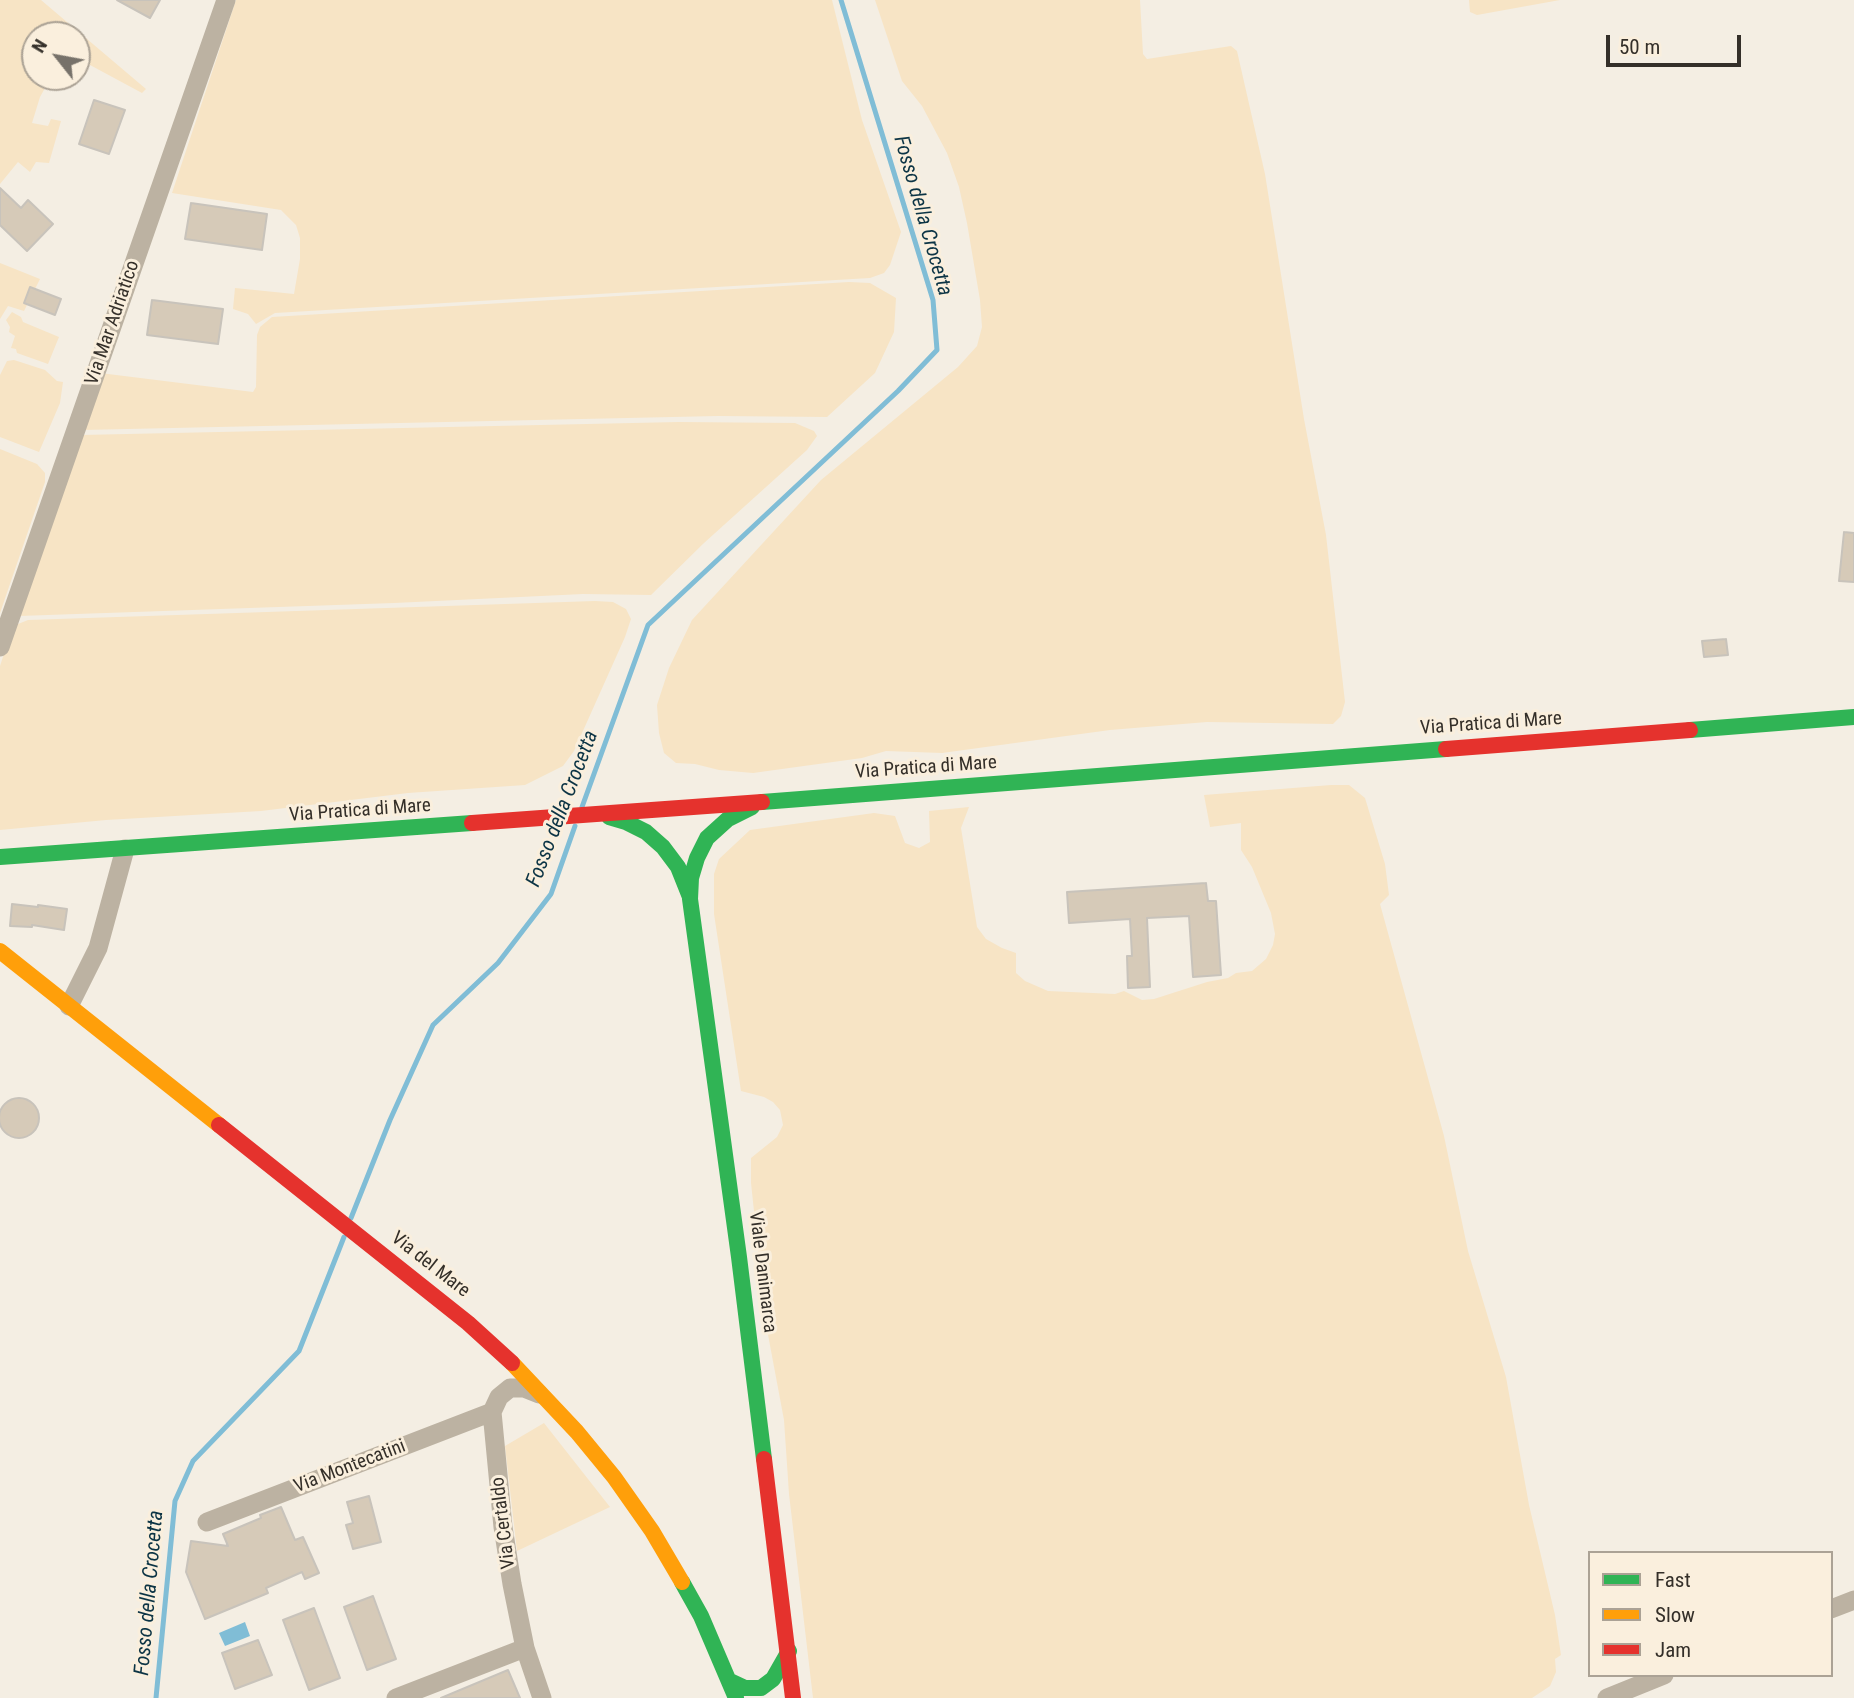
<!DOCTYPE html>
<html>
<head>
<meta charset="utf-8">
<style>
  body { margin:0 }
  #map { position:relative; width:1854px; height:1698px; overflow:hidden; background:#f4eee3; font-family:"Roboto Condensed",sans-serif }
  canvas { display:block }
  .legend { position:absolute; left:1588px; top:1551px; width:245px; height:126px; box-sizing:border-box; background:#faefdd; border:2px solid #aba295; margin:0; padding:9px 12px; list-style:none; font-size:21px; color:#342f29 }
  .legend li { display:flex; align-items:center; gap:14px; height:35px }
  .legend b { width:35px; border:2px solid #aba295 }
  .north { position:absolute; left:21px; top:21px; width:70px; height:70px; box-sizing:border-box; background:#faefdd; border:2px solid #aba295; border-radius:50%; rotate:301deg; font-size:19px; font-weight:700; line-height:28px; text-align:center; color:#342f29 }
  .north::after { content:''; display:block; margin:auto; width:24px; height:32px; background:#77726a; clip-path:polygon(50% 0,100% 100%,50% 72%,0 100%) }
  .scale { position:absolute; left:1606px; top:35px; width:135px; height:32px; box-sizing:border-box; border:4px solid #342f29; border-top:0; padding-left:9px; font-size:21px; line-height:24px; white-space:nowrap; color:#342f29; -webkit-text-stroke:5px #faefdd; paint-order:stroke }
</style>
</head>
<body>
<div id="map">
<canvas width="1854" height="1698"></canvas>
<ul class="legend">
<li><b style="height:9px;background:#30b455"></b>Fast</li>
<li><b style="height:9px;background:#ff9f0a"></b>Slow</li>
<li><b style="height:9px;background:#e5322d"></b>Jam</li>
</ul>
<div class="north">N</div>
<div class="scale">50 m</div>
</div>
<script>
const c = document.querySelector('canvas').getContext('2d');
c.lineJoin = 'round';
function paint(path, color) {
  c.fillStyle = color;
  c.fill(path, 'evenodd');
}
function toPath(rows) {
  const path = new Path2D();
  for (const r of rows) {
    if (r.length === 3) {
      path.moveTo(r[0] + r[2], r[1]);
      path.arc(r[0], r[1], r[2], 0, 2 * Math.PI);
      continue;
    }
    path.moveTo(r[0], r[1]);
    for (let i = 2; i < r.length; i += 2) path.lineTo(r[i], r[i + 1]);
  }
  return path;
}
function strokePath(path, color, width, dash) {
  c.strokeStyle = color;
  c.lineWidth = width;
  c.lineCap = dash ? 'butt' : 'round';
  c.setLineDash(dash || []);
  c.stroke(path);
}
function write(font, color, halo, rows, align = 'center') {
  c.font = font + ' "Roboto Condensed",sans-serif';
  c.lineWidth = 6;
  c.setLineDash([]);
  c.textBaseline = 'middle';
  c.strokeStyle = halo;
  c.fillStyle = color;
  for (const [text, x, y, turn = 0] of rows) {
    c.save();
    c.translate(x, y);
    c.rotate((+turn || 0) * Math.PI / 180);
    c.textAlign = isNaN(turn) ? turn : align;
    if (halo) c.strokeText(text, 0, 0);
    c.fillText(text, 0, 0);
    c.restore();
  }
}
paint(toPath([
  [0,0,41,0,146,89,142,93,77,58,77,35,35,35,35,77,51,77,40,97,32,123,48,126,51,119,61,121,49,163,36,162,30,172,18,162,0,184],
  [236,0,832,0,862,120,901,232,890,265,884,273,870,278,275,313,256,324,248,314,233,309,235,288,294,294,300,259,300,238,296,225,281,210,172,193],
  [875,0,1140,0,1143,54,1147,59,1231,46,1237,51,1265,174,1304,419,1326,535,1345,702,1341,716,1333,724,1207,722,1110,730,942,753,886,751,862,758,753,773,719,770,695,764,676,763,664,753,659,733,657,705,669,668,692,620,821,480,958,367,977,346,982,327,980,300,967,223,959,187,947,153,922,106,902,81],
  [1469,0,1560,0,1477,15,1470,12],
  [0,263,40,279,24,311,8,306,0,319],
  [849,282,870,283,896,298,894,332,875,373,827,417,718,416,82,430,100,373,253,392,256,387,257,335,260,327,272,317],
  [12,312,21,317,23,322,59,337,48,364,17,353,16,349,11,348,15,336,9,332,10,327,6,320],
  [14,360,45,370,57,381,63,382,60,403,39,452,0,437,0,375,7,361],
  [679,422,795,423,814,431,817,436,807,450,704,543,651,595,583,594,394,603,19,616,81,435],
  [0,449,37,464,45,473,45,482,0,613],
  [595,601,613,602,626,609,631,619,625,637,574,751,563,766,525,785,408,793,261,811,106,820,0,830,0,666,13,626,28,620],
  [1331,785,1349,785,1365,798,1385,864,1389,895,1380,904,1444,1136,1468,1251,1506,1377,1529,1505,1555,1615,1561,1655,1555,1659,1556,1672,1550,1686,1532,1698,813,1698,789,1494,784,1420,766,1324,751,1183,751,1158,777,1137,783,1125,780,1110,773,1102,764,1097,741,1091,714,914,714,874,719,859,750,830,874,813,895,816,905,843,919,848,930,842,929,811,969,807,961,828,977,927,986,939,1002,948,1016,953,1016,973,1025,981,1048,991,1115,994,1124,991,1142,1000,1154,999,1207,982,1228,978,1236,973,1252,971,1266,959,1273,945,1275,934,1271,913,1252,867,1241,850,1241,823,1210,827,1204,795],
  [544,1423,610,1507,517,1551,505,1446]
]), '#f7e4c5');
paint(toPath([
  [245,1622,250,1636,225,1646,219,1633]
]), '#80bdd6');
strokePath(toPath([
  [582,807,648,625,898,391,937,350,933,300,841,0],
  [351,1218,390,1120,433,1025,498,963,551,894,575,826],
  [156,1698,175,1501,193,1461,299,1351,344,1237]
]), '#80bdd6', 5);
const building = toPath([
  [117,0,160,0,150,18,117,0],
  [94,100,125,110,109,154,79,144,94,100],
  [0,188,21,208,28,200,53,224,27,251,0,225,0,188],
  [191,203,267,214,262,250,185,239,191,203],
  [30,287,61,299,55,315,24,303,30,287],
  [152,300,223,309,218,344,147,335,152,300],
  [1844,532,1854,533,1854,582,1839,581,1844,532],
  [1726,639,1728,655,1704,657,1702,641,1726,639],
  [1206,883,1208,901,1216,901,1221,975,1193,977,1189,916,1147,918,1150,987,1128,988,1127,956,1132,956,1130,919,1069,923,1067,892,1206,883],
  [12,904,38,907,38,905,67,909,64,930,32,925,32,927,10,926,12,904],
  [19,1118,20],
  [369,1496,381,1542,353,1549,346,1525,353,1523,347,1502,369,1496],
  [281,1507,295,1540,303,1537,319,1573,305,1579,302,1572,266,1588,268,1593,205,1619,186,1572,191,1541,228,1546,223,1534,261,1518,260,1515,281,1507],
  [373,1596,396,1659,367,1670,344,1607,373,1596],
  [314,1608,340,1678,309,1690,283,1620,314,1608],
  [258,1640,272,1675,235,1689,222,1653,258,1640],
  [508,1670,520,1698,441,1698,508,1670]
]);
paint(building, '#d6cab8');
strokePath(building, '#c8c3bb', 2);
strokePath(toPath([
  [0,647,226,0],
  [69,1006,98,948,125,849],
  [539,1394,524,1388,510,1388,499,1397,492,1412,503,1527,512,1584,525,1648,542,1698],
  [207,1522,492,1412],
  [1831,1609,1854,1600],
  [396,1698,525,1648],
  [1607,1698,1664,1675]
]), '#bcb2a2', 19);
strokePath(toPath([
  [1690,730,1854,717],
  [762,802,1446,749],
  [752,807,728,819,707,838,697,858,691,878,690,899,739,1257,764,1459],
  [609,817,626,822,646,832,663,847,678,867,690,897],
  [0,857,472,823],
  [682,1582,701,1616,736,1698],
  [730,1681,745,1688,761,1688,773,1679,789,1651]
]), '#30b455', 16);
strokePath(toPath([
  [0,951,219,1125],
  [512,1363,577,1432,614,1477,652,1531,682,1582]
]), '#ff9f0a', 16);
strokePath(toPath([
  [1446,749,1690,730],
  [472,823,762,802],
  [219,1125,468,1323,512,1363],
  [764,1459,793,1698]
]), '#e5322d', 16);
write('19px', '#342f29', '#faefdd', [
  ["Via Mar Adriatico",113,323,-71],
  ["Via Pratica di Mare",1491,724,-4],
  ["Via Pratica di Mare",926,768,-4],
  ["Via Pratica di Mare",360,811,-4],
  ["Via del Mare",430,1265,38],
  ["Viale Danimarca",762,1272,83],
  ["Via Montecatini",350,1467,-21],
  ["Via Certaldo",504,1523,-97]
]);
write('italic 21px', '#0c3445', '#faefdd', [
  ["Fosso della Crocetta",922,216,74],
  ["Fosso della Crocetta",563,809,-69],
  ["Fosso della Crocetta",150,1593,-85]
]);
</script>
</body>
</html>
